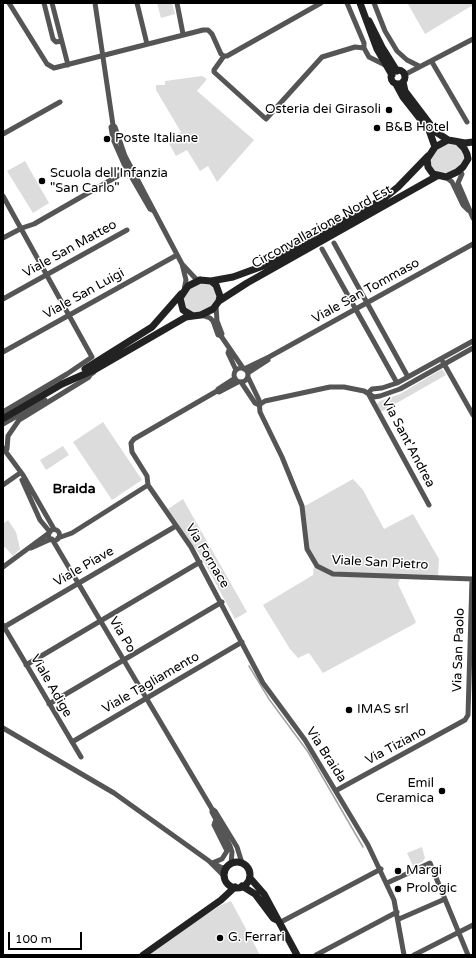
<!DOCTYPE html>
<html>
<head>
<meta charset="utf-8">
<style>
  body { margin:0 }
  #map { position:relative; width:476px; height:958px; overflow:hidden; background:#fff; font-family:"Varela Round",sans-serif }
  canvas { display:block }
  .frame { position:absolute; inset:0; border:4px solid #000; pointer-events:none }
  .scale { position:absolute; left:8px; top:932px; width:74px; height:18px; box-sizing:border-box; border:2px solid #000; border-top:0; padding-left:5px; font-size:12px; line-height:14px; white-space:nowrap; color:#000; -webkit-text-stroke:3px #fff; paint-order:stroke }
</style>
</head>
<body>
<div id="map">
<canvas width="476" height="958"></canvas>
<div class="frame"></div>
<div class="scale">100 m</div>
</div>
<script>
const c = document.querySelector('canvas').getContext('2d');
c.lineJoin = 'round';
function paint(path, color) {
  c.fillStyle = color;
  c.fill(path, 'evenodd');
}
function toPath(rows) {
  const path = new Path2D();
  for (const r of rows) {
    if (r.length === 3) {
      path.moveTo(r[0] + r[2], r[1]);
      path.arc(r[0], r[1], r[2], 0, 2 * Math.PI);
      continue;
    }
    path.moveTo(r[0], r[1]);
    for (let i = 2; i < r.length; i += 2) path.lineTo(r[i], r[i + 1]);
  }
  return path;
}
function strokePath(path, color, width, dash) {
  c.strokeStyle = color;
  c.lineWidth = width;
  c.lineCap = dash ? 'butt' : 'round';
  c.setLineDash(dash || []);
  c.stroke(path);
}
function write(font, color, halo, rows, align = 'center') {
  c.font = font + ' "Varela Round",sans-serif';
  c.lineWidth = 3;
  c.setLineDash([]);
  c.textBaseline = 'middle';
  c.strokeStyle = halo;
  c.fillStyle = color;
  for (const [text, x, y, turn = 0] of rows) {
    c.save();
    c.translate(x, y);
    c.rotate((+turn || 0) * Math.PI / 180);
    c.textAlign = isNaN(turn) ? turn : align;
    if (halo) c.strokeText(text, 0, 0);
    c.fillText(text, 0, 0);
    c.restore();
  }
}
paint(toPath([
  [157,3,172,3,175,14,161,18],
  [409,3,473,3,473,5,425,34,408,4],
  [202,76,207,79,197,91,254,140,217,182,208,166,200,171,187,150,176,156,167,140,181,132,156,90,156,85,165,85,165,81],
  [446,144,455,144,464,151,465,158,461,165,455,170,441,174,435,172,430,162,431,155,437,149],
  [25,161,49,203,33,213,7,171],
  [204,282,213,285,217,297,214,304,202,312,194,313,185,307,182,301,184,294,195,285],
  [442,369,446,375,381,412,377,404,380,401,400,394],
  [103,422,142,480,112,500,73,442],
  [63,446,69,455,46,470,40,460],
  [353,479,363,490,384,529,413,514,439,559,438,577,401,576,398,584,416,622,414,624,323,673,309,653,298,658,290,649,263,605,313,575,314,565,307,543,303,507],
  [183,499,247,612,235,619,202,558,168,509],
  [8,520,16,532,20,549,13,556,5,547,3,548,3,524],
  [422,847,425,858,422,862,413,866,407,853],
  [231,901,260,955,145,955,221,905]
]), '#dcdcdc');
strokePath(toPath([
  [249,666,269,699,308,752,363,847]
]), '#a3a3a3', 1.5);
strokePath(toPath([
  [9,3,47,64,54,68,203,30,208,30,212,34,221,54,224,56,227,56,321,3],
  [44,3,53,39,56,42,61,41],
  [52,3,68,65],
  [95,3,113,125,111,127,113,139,124,164,150,209,152,210],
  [137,3,147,44],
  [177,3,183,34],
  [347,3,364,43,364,48],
  [374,3,385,31,397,51,407,60,419,66],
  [224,56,214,70,214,72,266,119,322,57,355,47,364,48,369,57,385,65],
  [432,62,467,122],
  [404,75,473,39],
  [113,125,115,127,125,156,182,264,186,280,184,290],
  [3,134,60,102],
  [460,170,462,174,458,183,473,218],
  [446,177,452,182,463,205,468,210],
  [3,196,92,357,67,374,3,412],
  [3,238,22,228,34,224,130,169],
  [334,243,408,377],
  [322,249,397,383],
  [182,264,196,279,200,280],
  [3,299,127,230],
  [216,306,217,321,222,334,221,336],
  [201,315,210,318,213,321,218,335,221,336,243,368],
  [229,350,228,353,236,370],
  [3,352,177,255],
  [443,362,473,415],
  [241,375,7],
  [244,369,269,357,473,244],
  [248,373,268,360],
  [248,377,259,400,260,412,282,457,302,506,307,549,317,566,333,574,473,579],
  [241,382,255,403,259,405],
  [217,391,218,389,235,378],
  [368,393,429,505],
  [368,393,372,389,382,388,397,383,473,341],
  [259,405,265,401,330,387,344,387,364,391,374,397,380,396,400,389,473,348],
  [3,424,45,400],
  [3,448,23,475,54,529],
  [7,449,8,436,19,420,89,377,90,375,94,372],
  [22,480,40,520,50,532],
  [3,485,20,473],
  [148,485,191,547,263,683,305,740,368,845,394,900,404,955],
  [148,485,147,476,132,452,131,443,134,439,217,391,219,392,238,382],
  [54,535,5.5],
  [58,538,72,533,148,485],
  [52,539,212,809,215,811,237,847,242,863],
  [31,548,51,539],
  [3,567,49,533],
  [3,625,81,757],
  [4,627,176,526],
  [26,665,200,562],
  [49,704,222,602],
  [3,728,114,793,209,861,225,877],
  [72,742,242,642],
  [337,790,465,720,468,715,472,579],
  [212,809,212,812,230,846,232,852,231,864],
  [212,863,222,859,227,851,214,825,216,819],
  [213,863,222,868,227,867],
  [387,883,430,863,468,955],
  [399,919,445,899],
  [279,923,381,869],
  [316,955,397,912],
  [414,955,473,925]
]), '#555', 5);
strokePath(toPath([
  [360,3,377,49,392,75],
  [369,21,382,47,397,71],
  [398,77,7],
  [403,82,405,91,436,132,448,140],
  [396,84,403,97,429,130,435,147],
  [458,142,464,148,467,154,468,159,463,167,457,172,446,177,433,174,428,167,427,159,435,147,448,140,454,141,465,143,473,142],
  [200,280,211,281,216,285,220,296,219,301,213,309,201,315,193,316,183,310,180,298,188,286,200,280],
  [211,281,233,277,263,266,383,199,398,187,428,156],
  [219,301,247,283,437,176],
  [85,369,152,327,181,294],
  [4,418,62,384,96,369,186,317,193,316],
  [237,875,13],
  [250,878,264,894,297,955],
  [242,886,255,894,273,918,277,920],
  [143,955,221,900,235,887]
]), '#222', 7);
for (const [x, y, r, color] of [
  [389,110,4,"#000"],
  [377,128,4,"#000"],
  [107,139,4,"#000"],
  [42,181,4,"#000"],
  [349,710,4,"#000"],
  [442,791,4,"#000"],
  [398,871,4,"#000"],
  [398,889,4,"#000"],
  [220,938,4,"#000"]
]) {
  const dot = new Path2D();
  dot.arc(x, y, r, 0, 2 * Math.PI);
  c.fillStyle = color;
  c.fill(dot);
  strokePath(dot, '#fff', 1.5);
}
write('13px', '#000', '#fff', [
  ["Osteria dei Girasoli",381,110,"right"],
  ["B&B Hotel",385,128],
  ["Poste Italiane",115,139],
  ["Scuola dell'Infanzia",50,174],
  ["\"San Carlo\"",50,189],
  ["IMAS srl",357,710],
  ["Emil",434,784,"right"],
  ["Ceramica",434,799,"right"],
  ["Margi",406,871],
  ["Prologic",406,889],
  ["G. Ferrari",228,938]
], 'left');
write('13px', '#000', '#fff', [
  ["Circonvallazione Nord Est",322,227,-29],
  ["Viale San Matteo",70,249,-29],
  ["Viale San Tommaso",366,291,-29],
  ["Viale San Luigi",84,294,-29],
  ["Via Sant'Andrea",408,443,62],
  ["Via Fornace",207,556,59],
  ["Viale San Pietro",380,563,3],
  ["Viale Piave",84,567,-30],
  ["Via Po",122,635,59],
  ["Via San Paolo",459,650,-88],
  ["Viale Tagliamento",151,683,-30],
  ["Viale Adige",51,686,60],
  ["Via Tiziano",396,746,-28],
  ["Via Braida",326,755,57]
]);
write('bold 14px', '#000', '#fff', [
  ["Braida",74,489]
]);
</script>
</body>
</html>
